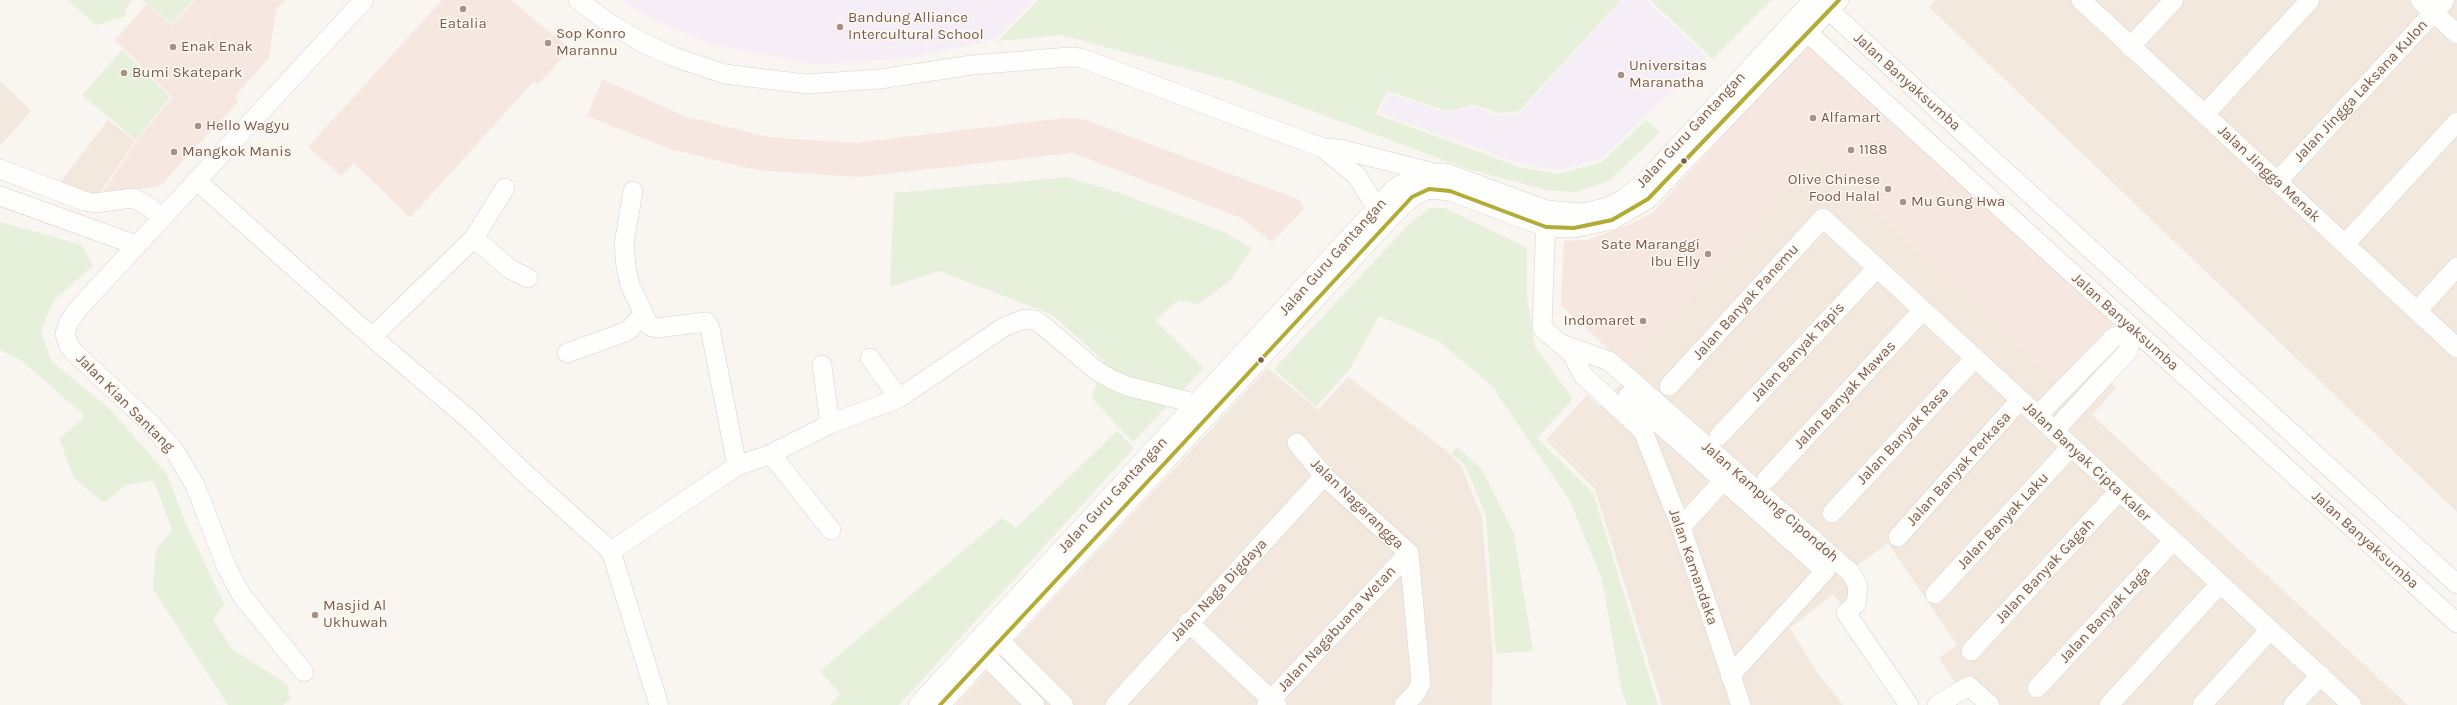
<!DOCTYPE html>
<html>
<head>
<meta charset="utf-8">
<style>
  body { margin:0 }
  canvas { display:block; background:#f9f5f0 }
</style>
</head>
<body>
<canvas width="2457" height="705"></canvas>
<script>
const c = document.querySelector('canvas').getContext('2d');
c.lineJoin = 'round';
function paint(path, color) {
  c.fillStyle = color;
  c.fill(path, 'evenodd');
}
function toPath(rows) {
  const path = new Path2D();
  for (const r of rows) {
    path.moveTo(r[0], r[1]);
    for (let i = 2; i < r.length; i += 2) path.lineTo(r[i], r[i + 1]);
  }
  return path;
}
function strokePath(path, color, width, dash) {
  c.strokeStyle = color;
  c.lineWidth = width;
  c.lineCap = dash ? 'butt' : 'round';
  c.setLineDash(dash || []);
  c.stroke(path);
}
function write(font, color, halo, rows, align = 'center') {
  c.font = font + ' Karla,sans-serif';
  c.lineWidth = 3;
  c.setLineDash([]);
  c.textBaseline = 'middle';
  c.strokeStyle = halo;
  c.fillStyle = color;
  for (const [text, x, y, turn = 0] of rows) {
    c.save();
    c.translate(x, y);
    c.rotate((+turn || 0) * Math.PI / 180);
    c.textAlign = isNaN(turn) ? turn : align;
    if (halo) c.strokeText(text, 0, 0);
    c.fillText(text, 0, 0);
    c.restore();
  }
}
paint(toPath([
  [1936,0,2457,0,2457,512,1929,7],
  [0,81,31,111,0,146],
  [108,120,135,141,97,197,60,183],
  [1819,158,2058,384,2088,364,2104,378,2116,388,2092,415,2408,705,1995,705,1956,685,1939,658,1957,645,1888,543,1852,569,1627,367],
  [1268,368,1318,410,1348,377,1447,451,1461,466,1482,517,1493,658,1492,705,955,705],
  [1623,381,1845,577,1850,589,1850,602,1843,606,1833,594,1790,628,1817,672,1843,705,1662,705,1595,489,1546,440,1587,395,1600,407]
]), '#f2e8de');
paint(toPath([
  [195,0,285,0,276,9,269,58,235,96,238,102,162,184,156,187,101,195,136,142,172,97,115,40,147,4,172,26],
  [442,0,511,0,570,49,538,85,534,81,410,218,354,163,341,176,308,147],
  [1808,44,2116,322,2058,385,1819,158,1627,367,1561,305,1564,241,1588,240,1631,224,1652,213],
  [602,79,684,116,768,137,854,143,1064,118,1083,119,1300,200,1304,209,1272,242,1241,218,1073,153,858,177,756,170,670,149,587,116]
]), '#f6e8e1');
paint(toPath([
  [622,0,1034,0,996,39,914,57,817,65,711,44,644,15],
  [1622,0,1646,0,1707,57,1601,159,1559,170,1522,164,1379,113,1389,94,1447,113,1474,107,1497,115,1519,114]
]), '#f6eef6');
paint(toPath([
  [68,0,133,0,125,10,126,16,96,25],
  [140,0,193,0,172,24,147,3],
  [1038,0,1619,0,1620,1,1519,111,1500,113,1474,105,1447,111,1388,91,1375,114,1522,168,1558,174,1602,162,1646,120,1660,132,1609,181,1575,192,1546,190,1468,169,1232,81,1061,35,998,41],
  [1650,0,1771,0,1713,59],
  [122,50,170,97,136,140,82,95],
  [1068,177,1119,193,1224,232,1252,248,1230,281,1199,304,1179,300,1155,320,1204,368,1133,442,1092,398,1104,361,1051,314,939,271,890,287,894,193],
  [1430,208,1445,208,1527,248,1527,298,1535,347,1573,399,1537,438,1593,493,1658,705,1627,705,1622,692,1602,579,1570,501,1492,386,1440,342,1379,316,1349,370,1316,407,1274,369,1410,223],
  [0,222,82,245,93,266,54,300,41,330,51,361,110,409,167,474,184,520,224,604,213,619,232,649,287,684,290,699,283,705,228,705,153,589,156,550,172,530,154,481,127,484,104,503,74,478,59,439,85,416,21,360,0,350],
  [1117,431,1134,448,899,705,830,705,840,694,820,671,1002,518,1016,528],
  [1457,447,1481,468,1514,534,1533,651,1496,654,1486,516,1465,465,1451,453]
]), '#e7f0db');
const minor = toPath([
  [578,0,609,23,643,43,674,57,725,74,806,84,880,79,972,65,1069,57,1081,58,1323,148,1340,149,1430,172],
  [2081,0,2457,348],
  [2420,0,2457,34],
  [1820,2,2457,584],
  [1798,24,2457,623],
  [2130,47,2174,0],
  [2205,114,2310,0],
  [1324,149,1357,176,1383,218],
  [0,169,84,201,95,203,133,198,148,206,162,218],
  [196,180,372,337,471,421,520,469,611,551,737,466,771,454,830,424,899,398,1004,327,1024,319,1035,320,1041,324,1097,371,1113,380,1127,386,1198,404],
  [2277,182,2445,0],
  [633,191,624,244,626,267,630,285,647,321],
  [0,196,136,245],
  [1546,215,1542,328,1570,352],
  [474,238,510,269,528,278],
  [2345,244,2457,122],
  [2417,311,2457,267],
  [372,337,474,238,505,188],
  [1561,344,1609,361,1851,573,1858,586,1856,604,1846,613,1909,705],
  [567,353,628,331,637,321,642,320,652,327,657,328,706,322,710,328,737,466],
  [1572,354,1583,375,1643,431,1681,527,1741,705],
  [870,358,899,398],
  [822,365,830,424],
  [1669,386,1823,218,2352,705],
  [1628,396,1825,571,1730,676],
  [2037,416,2114,337,2134,331],
  [2054,431,2128,351,2134,331],
  [1719,436,1877,268],
  [1297,443,1324,476,1409,553,1421,683,1416,693,1404,705],
  [771,454,831,530],
  [1767,479,1923,310],
  [1832,513,1975,358],
  [1681,527,1724,480],
  [1898,537,2020,400],
  [611,551,659,705],
  [1935,594,2071,447],
  [1188,622,1277,705],
  [991,632,1064,705],
  [978,648,1035,705],
  [1971,651,2119,491],
  [304,672,242,596,227,568,195,485,176,453,151,424,76,354,69,346,65,334,69,322,77,310,364,0],
  [2037,688,2173,541],
  [918,705,1395,188,1420,174,1446,173,1546,210,1584,213,1608,207,1624,199,1645,182,1813,0],
  [940,705,1392,216,1412,197,1429,189,1450,191,1546,227,1574,228,1612,220,1648,199,1839,0],
  [1115,705,1324,476],
  [1266,705,1409,553],
  [1937,705,1969,686,1990,705],
  [2109,705,2220,584],
  [2202,705,2270,630],
  [2293,705,2321,675]
]);
strokePath(minor, '#d7d1cb', 20);
strokePath(minor, '#fefefd', 19);
strokePath(toPath([
  [940,705,1412,197,1429,189,1450,191,1546,227,1574,228,1612,220,1648,199,1839,0]
]), '#b2ab34', 4);
for (const [x, y, r, color] of [
  [463,9,4,"#a69286"],
  [840,27,4,"#a69286"],
  [548,43,4,"#a69286"],
  [173,47,4,"#a69286"],
  [124,73,4,"#a69286"],
  [1621,75,4,"#a69286"],
  [1813,118,4,"#a69286"],
  [198,126,4,"#a69286"],
  [1851,150,4,"#a69286"],
  [174,152,4,"#a69286"],
  [1684,161,3.5,"#7a5c4d"],
  [1888,189,4,"#a69286"],
  [1903,202,4,"#a69286"],
  [1708,254,4,"#a69286"],
  [1643,321,4,"#a69286"],
  [1261,360,3.5,"#7a5c4d"],
  [315,615,4,"#a69286"]
]) {
  const dot = new Path2D();
  dot.arc(x, y, r, 0, 2 * Math.PI);
  c.fillStyle = color;
  c.fill(dot);
  strokePath(dot, '#fffaf3', 1.5);
}
write('15px', '#7a5c4d', '#fffaf3', [
  ["Bandung Alliance",848,18],
  ["Intercultural School",848,35],
  ["Eatalia",463,24,"center"],
  ["Sop Konro",556,34],
  ["Marannu",556,51],
  ["Enak Enak",181,47],
  ["Universitas",1629,66],
  ["Maranatha",1629,83],
  ["Bumi Skatepark",132,73],
  ["Alfamart",1821,118],
  ["Hello Wagyu",206,126],
  ["1188",1859,150],
  ["Mangkok Manis",182,152],
  ["Olive Chinese",1880,180,"right"],
  ["Food Halal",1880,197,"right"],
  ["Mu Gung Hwa",1911,202],
  ["Sate Maranggi",1700,245,"right"],
  ["Ibu Elly",1700,262,"right"],
  ["Indomaret",1635,321,"right"],
  ["Masjid Al",323,606],
  ["Ukhuwah",323,623]
], 'left');
write('15px', '#7a5c4d', '#fffaf3', [
  ["Jalan Banyaksumba",1907,82,42],
  ["Jalan Jingga Laksana Kulon",2361,91,-47],
  ["Jalan Guru Gantangan",1691,130,-47],
  ["Jalan Jingga Menak",2269,174,43],
  ["Jalan Guru Gantangan",1333,257,-48],
  ["Jalan Banyak Panemu",1746,302,-48],
  ["Jalan Banyaksumba",2125,322,42],
  ["Jalan Banyak Tapis",1798,352,-47],
  ["Jalan Banyak Mawas",1845,395,-47],
  ["Jalan Kian Santang",125,403,45],
  ["Jalan Banyak Rasa",1903,436,-47],
  ["Jalan Banyak Cipta Kaler",2087,462,43],
  ["Jalan Banyak Perkasa",1959,469,-48],
  ["Jalan Guru Gantangan",1113,495,-47],
  ["Jalan Kampung Cipondoh",1770,502,41],
  ["Jalan Nagarangga",1357,504,44],
  ["Jalan Banyak Laku",2003,521,-47],
  ["Jalan Banyaksumba",2365,540,42],
  ["Jalan Kamandaka",1693,567,71],
  ["Jalan Banyak Gagah",2045,571,-47],
  ["Jalan Naga Digdaya",1219,590,-47],
  ["Jalan Banyak Laga",2105,615,-47],
  ["Jalan Nagabuana Wetan",1337,629,-47]
]);
</script>
</body>
</html>
